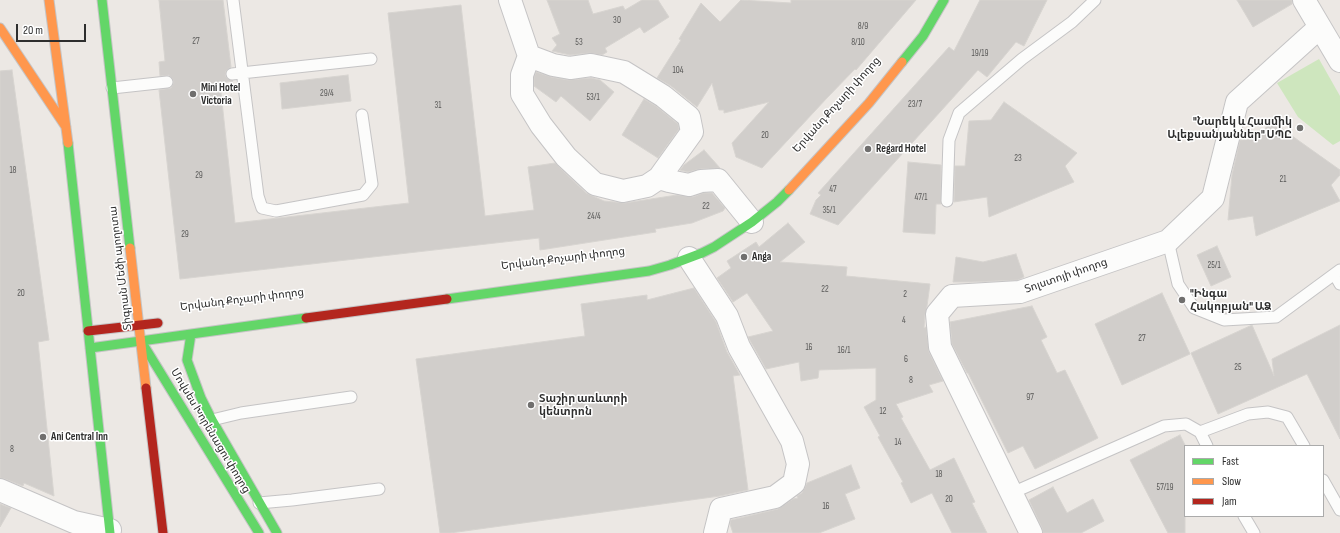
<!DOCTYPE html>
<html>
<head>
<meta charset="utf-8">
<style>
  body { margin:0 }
  #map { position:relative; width:1340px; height:533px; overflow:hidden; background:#ece8e4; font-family:"Sofia Sans Condensed",sans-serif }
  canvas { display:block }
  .legend { position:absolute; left:1184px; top:445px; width:140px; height:72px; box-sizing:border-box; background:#fff; border:1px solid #ababab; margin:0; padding:5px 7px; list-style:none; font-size:12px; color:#2e2e2e }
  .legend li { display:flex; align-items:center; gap:8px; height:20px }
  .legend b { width:20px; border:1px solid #ababab }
  .scale { position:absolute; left:16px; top:24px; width:70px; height:18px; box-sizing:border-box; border:2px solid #2e2e2e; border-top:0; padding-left:5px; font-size:12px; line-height:14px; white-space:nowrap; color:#2e2e2e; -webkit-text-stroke:3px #fff; paint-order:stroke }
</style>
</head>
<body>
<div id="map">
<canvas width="1340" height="533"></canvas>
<ul class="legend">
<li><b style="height:5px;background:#63d668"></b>Fast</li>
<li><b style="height:5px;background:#ff974d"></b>Slow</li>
<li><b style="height:5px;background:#b3261e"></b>Jam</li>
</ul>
<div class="scale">20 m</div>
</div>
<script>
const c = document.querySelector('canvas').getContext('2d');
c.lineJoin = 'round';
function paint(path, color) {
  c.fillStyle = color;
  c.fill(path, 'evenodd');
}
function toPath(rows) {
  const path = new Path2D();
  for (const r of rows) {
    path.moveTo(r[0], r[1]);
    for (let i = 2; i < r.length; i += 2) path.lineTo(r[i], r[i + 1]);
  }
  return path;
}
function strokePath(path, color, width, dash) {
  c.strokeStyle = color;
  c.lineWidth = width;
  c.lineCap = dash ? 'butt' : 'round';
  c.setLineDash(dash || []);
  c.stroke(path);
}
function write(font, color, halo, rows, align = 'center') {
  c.font = font + ' "Sofia Sans Condensed","Noto Sans Armenian",sans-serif';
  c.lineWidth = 3;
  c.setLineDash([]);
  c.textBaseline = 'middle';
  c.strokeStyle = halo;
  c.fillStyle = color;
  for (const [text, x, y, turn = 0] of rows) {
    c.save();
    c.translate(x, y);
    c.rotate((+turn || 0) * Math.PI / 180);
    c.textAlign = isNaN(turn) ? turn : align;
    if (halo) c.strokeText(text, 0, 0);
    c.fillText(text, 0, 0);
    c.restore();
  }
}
paint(toPath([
  [1319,59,1340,96,1340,141,1333,145,1298,117,1277,83]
]), '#cee6be');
const building = toPath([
  [159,0,223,0,231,67,226,71,225,75,227,78,233,81,220,83,235,223,409,203,388,13,461,5,485,216,534,210,528,167,555,163,586,193,604,201,625,203,677,195,693,197,703,193,712,193,725,208,723,211,692,223,655,229,656,232,540,250,539,238,180,279,159,90,171,88,174,82,172,78,169,75,160,76,159,62,165,61,159,0],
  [547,0,588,0,593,14,623,6,625,10,642,0,658,0,669,17,644,33,640,27,605,48,607,52,602,55,589,53,570,55,552,51,557,45,552,38,560,34,547,0],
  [741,0,791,3,791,0,916,0,856,70,855,69,827,98,762,168,736,157,732,143,769,102,724,113,724,110,719,110,712,83,697,107,671,86,657,78,681,40,679,39,701,3,720,22,741,0],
  [980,0,1047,0,1024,46,1016,42,987,77,978,70,838,225,810,214,816,200,821,195,818,193,949,47,954,51,980,0],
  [1237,0,1292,0,1292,4,1253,27,1237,0],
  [12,70,49,340,38,342,54,496,24,483,23,486,5,479,0,478,0,71,12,70],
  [536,72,551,77,568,80,591,78,600,80,614,92,590,121,561,96,556,102,534,86,534,77,536,72],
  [348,75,351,101,282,109,280,83,348,75],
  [644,99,656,106,678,124,679,129,658,158,622,135,644,99],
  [1004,102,1077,153,1065,166,1074,182,989,217,987,197,954,202,955,166,965,166,969,121,991,120,1004,102],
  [1271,121,1340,170,1340,175,1331,185,1340,201,1256,236,1253,216,1228,220,1232,175,1240,140,1257,139,1271,121],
  [704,150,720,168,700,169,688,172,680,170,684,165,704,150],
  [908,162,941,165,941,204,936,204,935,234,903,232,908,162],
  [788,223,805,242,780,262,847,267,846,276,930,284,927,306,925,315,924,328,926,327,929,352,943,381,929,385,933,392,896,404,903,417,901,418,930,470,954,458,975,502,972,503,987,533,952,533,932,493,911,503,901,483,903,482,878,437,880,436,864,407,876,400,876,368,819,370,818,378,801,381,799,362,766,369,748,337,773,331,747,293,733,302,717,278,731,268,727,261,756,242,759,247,788,223],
  [1217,246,1231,277,1211,286,1197,255,1217,246],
  [1016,254,1024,277,1018,280,971,282,953,282,956,257,983,262,1016,254],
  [694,288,716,322,727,352,740,375,733,376,748,490,720,496,450,533,440,533,416,359,585,336,581,304,647,295,647,300,694,288],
  [1162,293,1190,354,1122,385,1095,324,1162,293],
  [1032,306,1047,337,1041,340,1057,373,1065,370,1098,438,1035,469,1023,446,1008,453,968,373,967,373,952,344,950,322,1032,306],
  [1252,325,1274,376,1272,359,1340,325,1340,439,1307,374,1218,414,1191,353,1252,325],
  [1180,435,1185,445,1185,533,1168,533,1130,460,1180,435],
  [851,465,860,488,845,494,855,519,819,533,733,533,730,524,731,520,778,509,793,499,798,498,797,496,802,493,807,483,851,465],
  [1053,487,1067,513,1093,499,1104,521,1081,533,1043,533,1042,528,1029,500,1053,487],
  [0,504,11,508,0,527,0,504]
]);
paint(building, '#d1cecb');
strokePath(building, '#d7d4d0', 1);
const lane = toPath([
  [233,0,258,196,262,208,276,211,363,195,372,184,362,115],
  [232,74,371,59],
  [112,88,167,82],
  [947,201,949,140,959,113,1022,59,1072,22,1095,0],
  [1168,241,1178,284,1194,308,1224,320,1276,317,1340,270],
  [1335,275,1340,284],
  [212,420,241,413,351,397],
  [1200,432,1248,414,1268,412,1287,417,1304,446],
  [1323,480,1340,510],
  [1012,493,1164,426,1186,424,1200,432,1207,446],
  [259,503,292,500,379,489],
  [1244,516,1254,533]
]);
const street = toPath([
  [510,0,529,56,553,65,570,68,591,65,624,72,663,96,689,117,692,132,659,178,647,186,623,191,595,184,566,157,541,125,522,94,522,75,529,56],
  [1304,0,1340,61],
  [659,178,669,181,689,185,701,181,718,180,752,222],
  [689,258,727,316,739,347,792,441,798,464,794,483,775,497,721,509,715,533],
  [0,490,74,522,110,530],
  [1031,533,940,347,937,314,952,296,1020,292,1168,241,1213,198,1237,102,1320,27]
]);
const fast = toPath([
  [102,0,130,248],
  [902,62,923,36,944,0],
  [68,143,110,533],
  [447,299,649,271,670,265,702,253,714,247,752,222,777,202,789,190],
  [191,334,187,360,201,398,212,420,277,533],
  [90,348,141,341],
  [259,533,141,341,306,318]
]);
const slow = toPath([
  [49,0,68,143],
  [0,28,66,127],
  [789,190,869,103,902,62],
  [130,248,146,388]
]);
const jam = toPath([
  [306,318,447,299],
  [88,331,158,323],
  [146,388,163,533]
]);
strokePath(lane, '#c5c4c5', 13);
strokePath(street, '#c5c4c5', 24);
strokePath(fast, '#c5c4c5', 11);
strokePath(slow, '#c5c4c5', 11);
strokePath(jam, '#c5c4c5', 11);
strokePath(lane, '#fcfcfb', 11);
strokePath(street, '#fcfcfb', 22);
strokePath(fast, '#63d668', 9);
strokePath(slow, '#ff974d', 9);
strokePath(jam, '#b3261e', 9);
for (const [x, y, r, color] of [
  [193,94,4,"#706f6e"],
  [1300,128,4,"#706f6e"],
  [868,149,4,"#706f6e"],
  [744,257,4,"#706f6e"],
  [1182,300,4,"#706f6e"],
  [531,405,4,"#706f6e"],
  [43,437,4,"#706f6e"]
]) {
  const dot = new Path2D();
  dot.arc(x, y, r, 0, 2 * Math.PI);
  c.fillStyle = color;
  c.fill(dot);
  strokePath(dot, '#fff', 1.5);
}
write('9px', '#585857', null, [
  ["30",617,21],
  ["8/9",863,27],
  ["27",196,42],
  ["53",579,43],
  ["8/10",858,43],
  ["19/19",980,54],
  ["104",678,71],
  ["29/4",327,94],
  ["53/1",593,98],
  ["23/7",915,105],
  ["31",438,106],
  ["20",765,136],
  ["23",1018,159],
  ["18",13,171],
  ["29",199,176],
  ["21",1283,180],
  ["47",833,190],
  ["47/1",921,198],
  ["22",706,207],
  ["35/1",829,211],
  ["24/4",594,217],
  ["29",185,235],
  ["25/1",1214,266],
  ["22",825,290],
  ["20",21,294],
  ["2",905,295],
  ["4",904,321],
  ["27",1142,339],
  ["16",809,348],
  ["16/1",844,351],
  ["6",906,360],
  ["25",1238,368],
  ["8",911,381],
  ["97",1030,398],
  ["12",883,412],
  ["14",898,443],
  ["8",12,450],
  ["18",939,475],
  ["57/19",1165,488],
  ["20",949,500],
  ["16",826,507]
]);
write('bold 11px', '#2e2e2e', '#fff', [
  ["Mini Hotel",201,88],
  ["Victoria",201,101],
  ["\"Նարեկ և Հասմիկ",1292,122,"right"],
  ["Ալեքսանյաններ\" ՍՊԸ",1292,135,"right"],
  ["Regard Hotel",876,149],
  ["Anga",752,257],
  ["\"Ինգա",1190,294],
  ["Հակոբյան\" ԱՁ",1190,307],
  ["Տաշիր առևտրի",539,399],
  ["կենտրոն",539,412],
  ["Ani Central Inn",51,437]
], 'left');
write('11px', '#2e2e2e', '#fff', [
  ["Երվանդ Քոչարի փողոց",837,105,-48],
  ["Երվանդ Քոչարի փողոց",563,259,-7],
  ["Տիգրան Մեծի պողոտա",121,268,-97],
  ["Տոլստոյի փողոց",1066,276,-19],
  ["Երվանդ Քոչարի փողոց",242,300,-7],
  ["Մովսես Խորենացու փողոց",210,431,59]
]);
</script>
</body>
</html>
